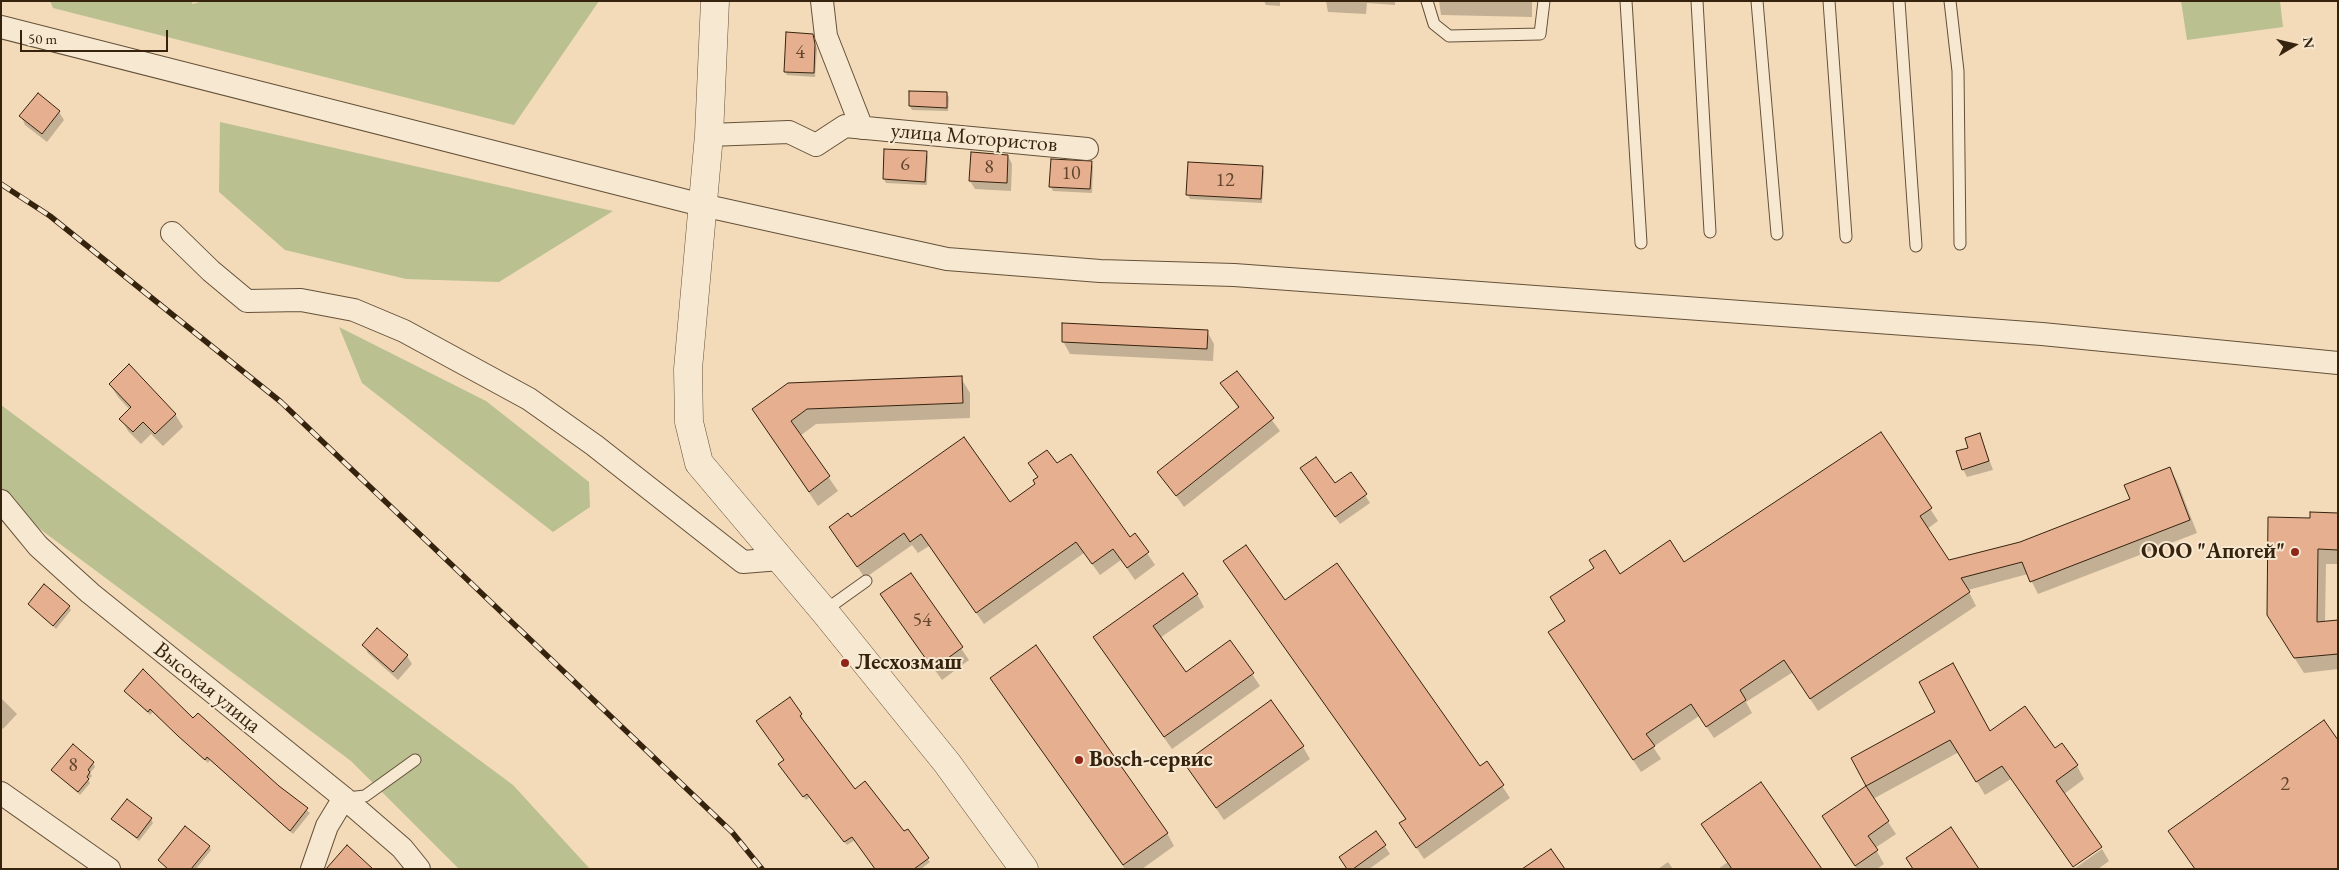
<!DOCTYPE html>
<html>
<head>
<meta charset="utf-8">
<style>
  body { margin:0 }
  #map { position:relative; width:2339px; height:870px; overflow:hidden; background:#f3dbb9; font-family:"EB Garamond",serif }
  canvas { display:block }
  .frame { position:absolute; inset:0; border:2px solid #36230e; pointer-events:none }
  .north { position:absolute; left:2269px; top:20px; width:50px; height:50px; -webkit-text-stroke:4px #f7e8d2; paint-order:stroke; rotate:81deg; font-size:14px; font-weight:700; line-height:20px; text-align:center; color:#36230e }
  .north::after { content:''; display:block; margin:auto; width:18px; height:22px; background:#36230e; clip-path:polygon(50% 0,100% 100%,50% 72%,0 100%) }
  .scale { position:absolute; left:20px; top:30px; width:148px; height:22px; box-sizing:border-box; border:2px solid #36230e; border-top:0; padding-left:6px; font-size:15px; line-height:18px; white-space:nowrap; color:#36230e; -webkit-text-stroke:4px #f7e8d2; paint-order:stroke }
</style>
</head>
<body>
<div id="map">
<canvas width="2339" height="870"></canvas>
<div class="frame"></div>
<div class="north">N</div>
<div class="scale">50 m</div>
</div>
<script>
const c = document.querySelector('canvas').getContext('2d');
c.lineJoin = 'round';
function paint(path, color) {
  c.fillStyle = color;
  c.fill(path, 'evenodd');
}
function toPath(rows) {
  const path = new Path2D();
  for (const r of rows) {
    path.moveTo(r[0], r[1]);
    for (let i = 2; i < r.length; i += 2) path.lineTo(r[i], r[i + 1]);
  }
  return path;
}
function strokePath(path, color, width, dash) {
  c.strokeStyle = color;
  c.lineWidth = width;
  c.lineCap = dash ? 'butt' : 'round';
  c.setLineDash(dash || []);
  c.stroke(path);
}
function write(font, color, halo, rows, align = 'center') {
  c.font = font + ' "EB Garamond",serif';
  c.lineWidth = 4;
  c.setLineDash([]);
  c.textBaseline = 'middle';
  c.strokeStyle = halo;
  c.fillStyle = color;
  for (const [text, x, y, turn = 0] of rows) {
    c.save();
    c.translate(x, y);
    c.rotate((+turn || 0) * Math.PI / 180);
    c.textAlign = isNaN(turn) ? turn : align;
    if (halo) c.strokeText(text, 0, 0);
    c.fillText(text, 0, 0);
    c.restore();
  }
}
paint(toPath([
  [50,1,191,1,193,4,202,1,599,1,514,125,53,8],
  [2181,1,2280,1,2283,27,2187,40],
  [220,122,613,211,499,282,406,279,285,250,219,192],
  [339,327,486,401,589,482,590,507,553,532,362,383],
  [1,405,513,785,590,869,459,869,351,761,1,500]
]), '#bac090');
paint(toPath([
  [1264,1,1280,1,1280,6,1266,5],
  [1326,1,1395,1,1395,5,1367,3,1366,14,1328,12],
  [1439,1,1532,1,1532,17,1441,15],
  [812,35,817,49,815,77,787,75,785,71],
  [910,92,946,93,949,97,948,111,912,110,910,106],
  [59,112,64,120,47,142,25,125,21,116],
  [926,153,928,156,927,185,886,183,884,179],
  [1008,156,1012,164,1011,191,975,189,970,181],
  [1091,162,1093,166,1092,193,1053,191,1051,187],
  [1262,167,1264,171,1262,203,1190,199,1188,195],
  [1207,331,1214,344,1213,361,1070,354,1063,341],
  [1236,372,1280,431,1184,507,1159,472,1239,409,1222,384],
  [961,378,970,393,970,418,816,424,800,436,838,491,818,506,753,410],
  [110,384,175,414,183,427,163,446,151,434,141,444,128,431,121,419,130,410,118,397],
  [1881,433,1938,521,1927,529,1948,562,2020,543,2132,500,2170,469,2177,481,2197,533,2038,594,2028,574,1968,590,1976,606,1818,711,1793,672,1746,702,1752,713,1714,738,1699,716,1653,747,1661,759,1641,772,1557,645,1566,622,1620,575,1684,564],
  [1980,435,1993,470,1967,477,1963,469,1969,448],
  [1030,464,1057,465,1130,539,1135,535,1155,565,1135,580,1121,560,1100,575,1084,553,984,624,929,546,918,553,912,545,865,578,838,539,851,519,1010,504,1037,485,1038,478],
  [1307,477,1365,495,1370,503,1340,524],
  [2338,514,2338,564,2326,564,2325,622,2338,621,2338,669,2304,673,2277,630,2311,519],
  [1225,561,1284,602,1480,767,1487,763,1510,798,1424,859,1401,824,1406,820],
  [910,574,969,660,942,680,889,607],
  [1197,594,1204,607,1160,638,1185,673,1230,641,1260,686,1172,749,1094,638],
  [29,604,69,607,71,610,56,629],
  [377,630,407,656,412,664,398,680,368,653,364,645],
  [991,678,1167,833,1174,846,1142,869,1125,869],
  [126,691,193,720,310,813,293,834,210,760,208,763,153,712,150,715],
  [1,698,17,714,3,729,1,727],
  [1937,713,1989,732,2054,750,2077,766,2084,779,2064,794,2101,847,2073,867,2011,779,1985,795,1959,752,1873,799,1896,834,1875,848,1884,864,1877,869,1857,869,1823,816,1868,786,1853,759],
  [801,715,803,718,801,720,855,791,904,833,930,862,921,869,876,869,855,840,847,845,810,797,806,800,782,768,785,761,760,725],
  [1303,747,1310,759,1224,820,1185,763],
  [93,763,95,767,90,773,92,776,88,780,90,783,80,795,53,770],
  [113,819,151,819,153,823,139,841],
  [1376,833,1390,854,1369,869,1348,869],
  [209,846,211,850,196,869,167,869,159,860],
  [2102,849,2109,861,2098,869,2074,869],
  [1668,862,1673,869,1658,869],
  [1728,862,1820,869,1718,869]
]), '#0003');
const building = toPath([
  [786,32,813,34,815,44,814,73,784,72,786,32],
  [909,91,947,92,947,108,909,106,909,91],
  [38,93,60,111,42,134,19,116,38,93],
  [884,149,927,151,925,182,883,179,884,149],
  [971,152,1008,155,1007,183,969,181,971,152],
  [1051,159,1092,161,1090,189,1049,187,1051,159],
  [1188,162,1263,166,1261,199,1186,195,1188,162],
  [1062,323,1208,330,1207,349,1062,342,1062,323],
  [129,364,176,414,155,434,143,422,133,432,119,419,131,407,109,384,129,364],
  [1237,371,1274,418,1176,496,1157,472,1239,407,1220,383,1237,371],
  [962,376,963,403,807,409,791,421,830,476,809,492,752,409,788,383,962,376],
  [1881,432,1932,508,1920,516,1949,560,2020,542,2130,499,2124,485,2170,467,2190,520,2030,582,2022,562,1961,578,1970,592,1810,699,1784,660,1740,690,1746,700,1706,727,1691,704,1646,734,1655,746,1633,760,1548,632,1565,621,1550,597,1594,568,1589,560,1605,550,1620,574,1670,540,1684,562,1881,432],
  [1980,433,1989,461,1962,470,1956,451,1968,448,1965,438,1980,433],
  [964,437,1010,502,1035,484,1033,480,1038,477,1028,463,1047,450,1057,463,1071,454,1130,537,1135,533,1149,552,1127,568,1113,549,1092,564,1076,542,976,613,921,534,910,542,904,533,857,567,829,527,848,513,851,517,964,437],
  [1316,457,1335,483,1351,472,1367,494,1335,517,1300,468,1316,457],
  [2310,512,2338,513,2338,550,2318,549,2317,622,2338,620,2338,654,2294,658,2267,615,2268,517,2310,518,2310,512],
  [1246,545,1285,600,1337,563,1480,766,1487,761,1504,785,1416,848,1399,823,1406,819,1223,561,1246,545],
  [911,573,963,647,933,669,880,594,911,573],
  [1183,573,1198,594,1153,626,1186,672,1230,640,1254,673,1164,737,1093,637,1183,573],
  [44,584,70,606,53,626,28,604,44,584],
  [377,628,408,655,393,672,362,645,377,628],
  [1036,645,1168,833,1123,865,990,678,1036,645],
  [1953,663,1990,731,2025,706,2055,748,2062,743,2078,765,2056,781,2102,847,2073,867,2002,766,1976,782,1950,740,1866,786,1851,758,1935,712,1919,682,1953,663],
  [143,669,193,718,198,713,279,786,308,808,290,831,207,757,205,760,178,736,150,709,148,712,124,691,143,669],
  [790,697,802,714,800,716,855,789,865,781,904,831,908,829,929,858,914,869,875,869,852,837,844,842,807,794,803,797,778,764,784,760,756,721,790,697],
  [1271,700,1304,746,1216,808,1184,763,1271,700],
  [2324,720,2338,740,2338,869,2195,869,2168,831,2324,720],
  [73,744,94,762,88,770,90,772,87,777,89,779,78,792,51,770,73,744],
  [1761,782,1822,869,1732,869,1701,824,1761,782],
  [1866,786,1889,821,1868,836,1878,850,1855,866,1822,816,1866,786],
  [127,799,152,818,137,838,111,819,127,799],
  [185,826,210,846,191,869,168,869,158,860,185,826],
  [1951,827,1979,869,1913,869,1906,858,1951,827],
  [1376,831,1386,845,1353,869,1347,869,1339,857,1376,831],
  [347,845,373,869,326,869,347,845],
  [1551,849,1565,869,1522,869,1551,849]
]);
paint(building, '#e6af90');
strokePath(building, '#36230e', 1);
const service = toPath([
  [1427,1,1434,24,1449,36,1540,34,1544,1],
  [1626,1,1641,243],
  [1697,1,1710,232],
  [1757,1,1777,234],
  [1829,1,1846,237],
  [1899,1,1916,246],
  [1950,1,1958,71,1960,244],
  [824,611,866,581],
  [347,798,365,796,415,760]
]);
const minor = toPath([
  [822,1,826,36,862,128],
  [1,27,702,205,947,259,1100,271,1234,275,2042,334,2338,363],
  [709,135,789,132,816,145,845,126,1087,149],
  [172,233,211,271,247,301,301,300,354,310,404,331,529,399,594,445,743,562,780,559],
  [1,501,38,546,90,593,344,798,402,848,419,869],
  [1,793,109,869],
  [312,869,327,826,344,798]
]);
const tertiary = toPath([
  [715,1,709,135,688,369,689,422,699,463,824,611,947,763,1024,869]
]);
strokePath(service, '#655139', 13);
strokePath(minor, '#655139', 24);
strokePath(tertiary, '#655139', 29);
strokePath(service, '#f7e8d2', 11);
strokePath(minor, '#f7e8d2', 22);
strokePath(tertiary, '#f7e8d2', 28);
const rail = toPath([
  [1,184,50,216,281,402,732,832,762,869]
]);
strokePath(rail, '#36230e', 5.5);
strokePath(rail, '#f7e8d2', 4, [11]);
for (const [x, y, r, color] of [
  [2295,552,5,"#8f2418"],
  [845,663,5,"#8f2418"],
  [1079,760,5,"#8f2418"]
]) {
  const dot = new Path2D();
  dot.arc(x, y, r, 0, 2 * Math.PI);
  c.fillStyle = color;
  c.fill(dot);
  strokePath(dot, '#f7e8d2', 2);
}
write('20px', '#62462e', null, [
  ["4",800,53],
  ["6",905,165],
  ["8",989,168],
  ["10",1071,174],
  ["12",1225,181],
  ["54",922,621],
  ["8",73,766],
  ["2",2285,785]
]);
write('22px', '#36230e', '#f7e8d2', [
  ["улица Мотористов",974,138,5],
  ["Высокая улица",207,688,39]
]);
write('bold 22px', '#36230e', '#f7e8d2', [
  ["ООО \"Апогей\"",2285,552,"right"],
  ["Лесхозмаш",855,663],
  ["Bosch-сервис",1089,760]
], 'left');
</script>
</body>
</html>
